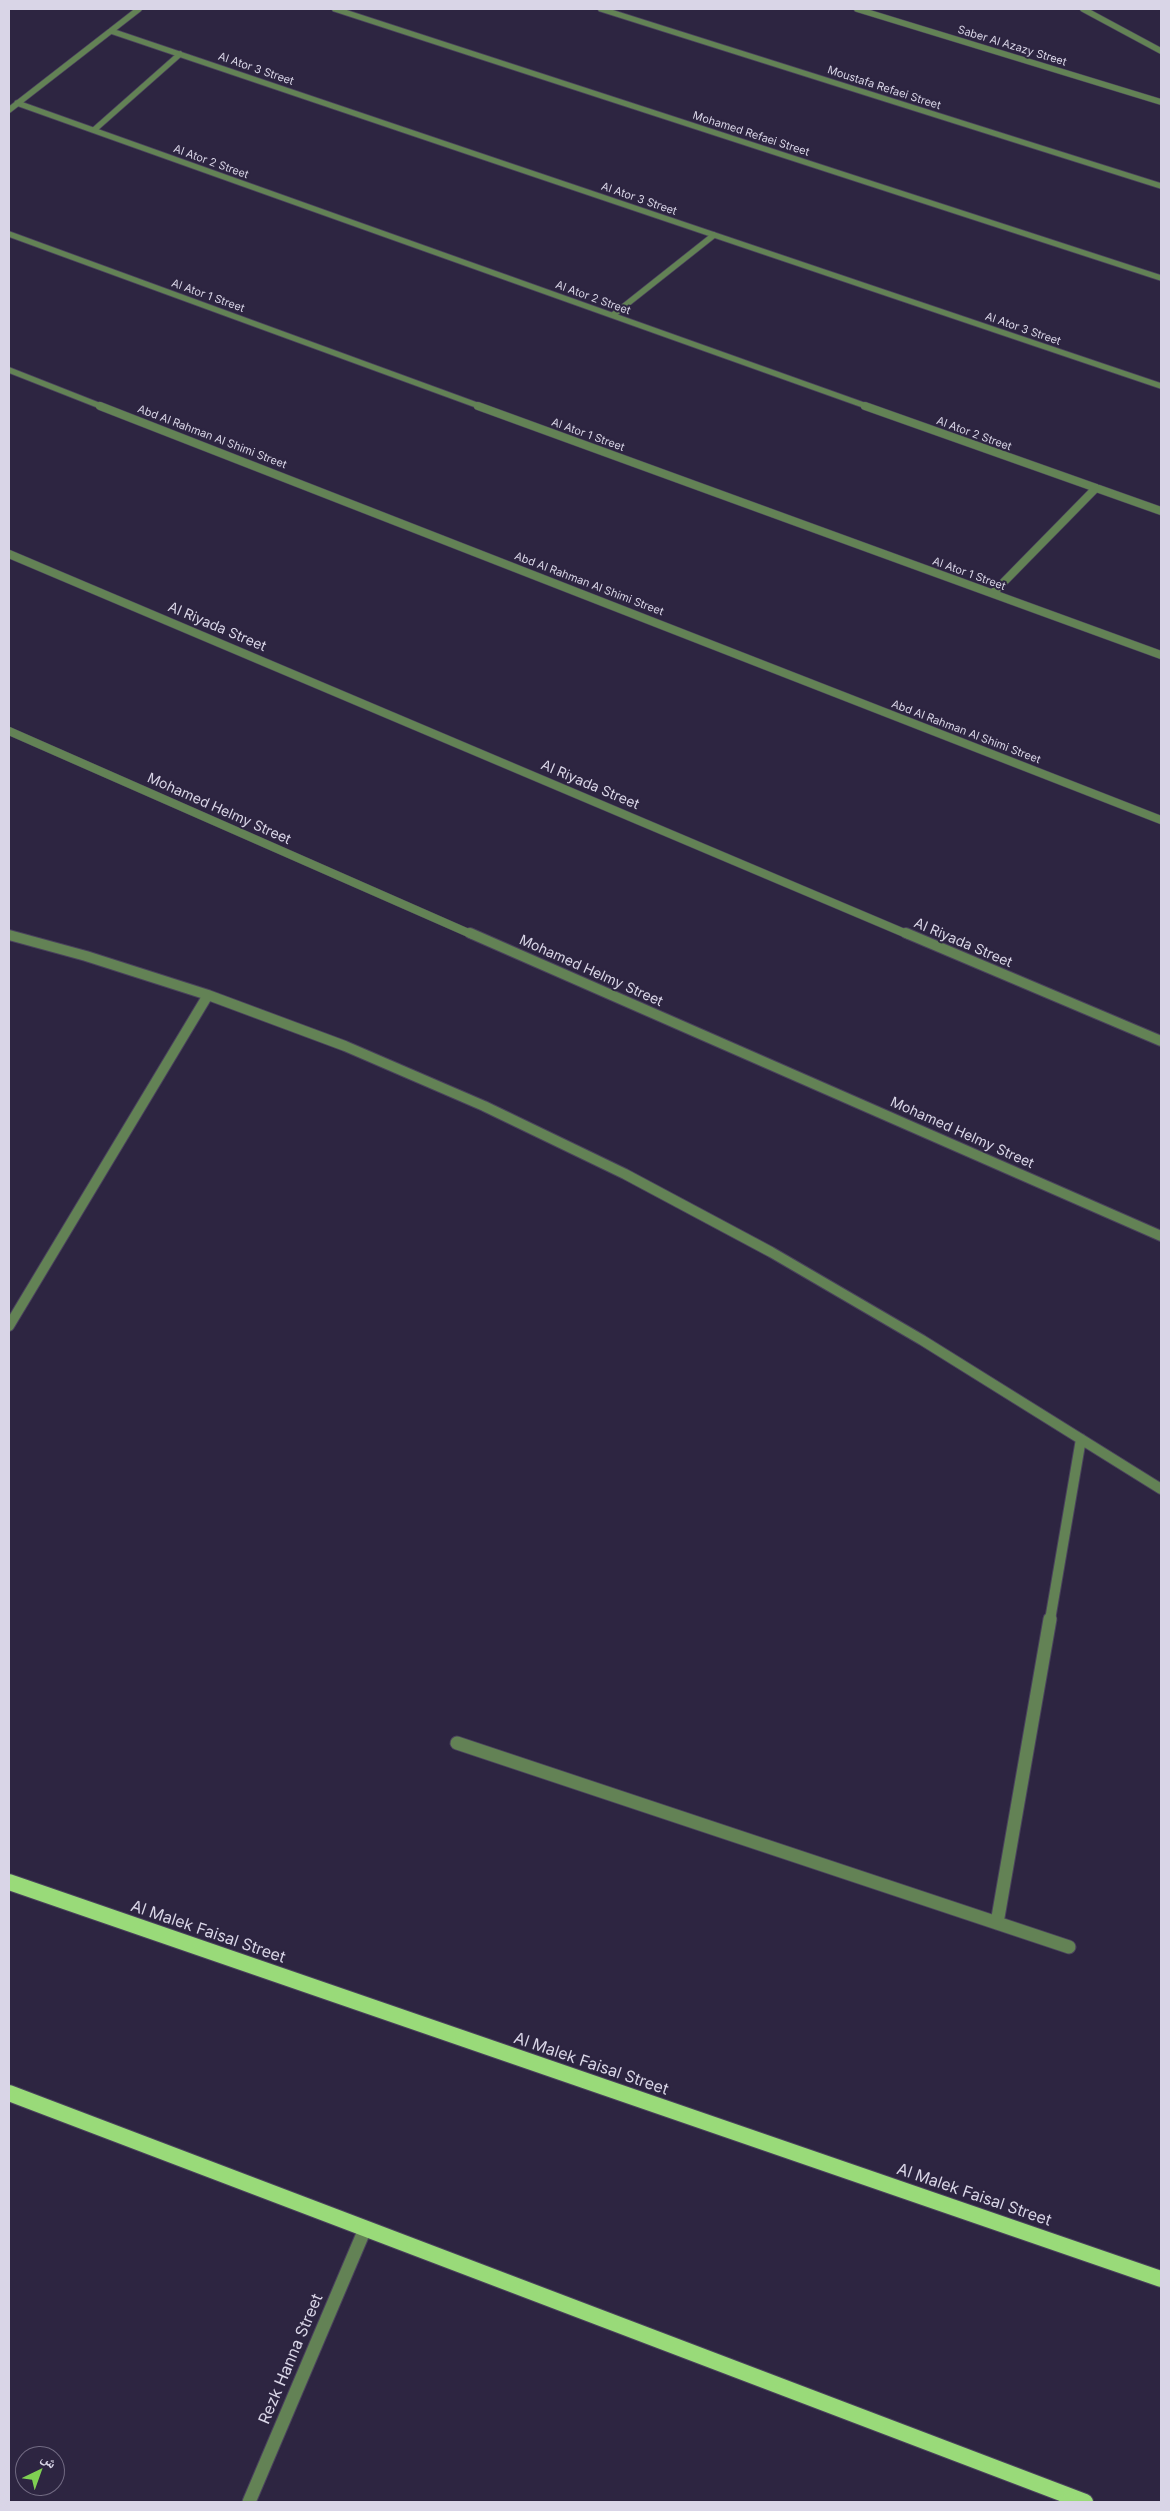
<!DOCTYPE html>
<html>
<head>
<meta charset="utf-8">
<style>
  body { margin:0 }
  #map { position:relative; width:1170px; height:2511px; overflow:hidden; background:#2d2541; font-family:Inter,"Noto Naskh Arabic",sans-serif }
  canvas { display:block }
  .frame { position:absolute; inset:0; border:10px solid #d9d5e7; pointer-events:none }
  .north { position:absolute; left:15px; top:2446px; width:50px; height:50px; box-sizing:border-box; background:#2d2541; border:1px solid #726b83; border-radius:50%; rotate:42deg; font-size:14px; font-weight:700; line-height:20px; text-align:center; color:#d9d5e7 }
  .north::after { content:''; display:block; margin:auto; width:18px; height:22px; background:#7fd052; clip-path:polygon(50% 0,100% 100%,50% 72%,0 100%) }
</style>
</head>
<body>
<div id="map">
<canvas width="1170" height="2511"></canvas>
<div class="frame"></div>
<div class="north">ش</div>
</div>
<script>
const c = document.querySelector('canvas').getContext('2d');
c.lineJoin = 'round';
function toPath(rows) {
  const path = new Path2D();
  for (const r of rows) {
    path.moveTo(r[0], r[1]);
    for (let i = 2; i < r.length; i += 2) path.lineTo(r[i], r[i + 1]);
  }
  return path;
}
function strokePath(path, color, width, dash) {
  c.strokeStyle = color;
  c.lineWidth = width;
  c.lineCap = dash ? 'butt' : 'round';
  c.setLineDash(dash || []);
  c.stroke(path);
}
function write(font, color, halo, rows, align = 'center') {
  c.font = font + ' Inter,sans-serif';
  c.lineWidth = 4;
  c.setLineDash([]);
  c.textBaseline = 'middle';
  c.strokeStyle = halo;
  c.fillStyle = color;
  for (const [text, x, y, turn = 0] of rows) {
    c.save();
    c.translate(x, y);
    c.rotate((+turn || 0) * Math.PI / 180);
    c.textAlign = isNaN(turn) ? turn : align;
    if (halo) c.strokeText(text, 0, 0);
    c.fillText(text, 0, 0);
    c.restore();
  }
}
const serviceFar1 = toPath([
  [9,935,86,956,208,995,345,1046,484,1106,625,1174,771,1252,922,1340,1161,1489],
  [9,1326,208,995],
  [1050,1620,1081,1439]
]);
const service = toPath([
  [457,1743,1069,1947],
  [997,1923,1050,1619]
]);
const minorFar3 = toPath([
  [335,9,1161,278],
  [601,9,1161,186],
  [857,9,1161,102],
  [1083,9,1161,51],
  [111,31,1161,386],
  [17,103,869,407],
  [9,110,139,9],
  [94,130,180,54],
  [9,234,482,407],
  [613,315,714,235],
  [9,370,103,407]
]);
const minorFar2 = toPath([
  [100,406,1161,820],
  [478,406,1161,655],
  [865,406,1161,511],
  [9,554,909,935],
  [993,593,1096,488],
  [9,731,473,935]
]);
const minorFar1 = toPath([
  [470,933,1161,1236],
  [906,933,1161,1041]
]);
const minor = toPath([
  [249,2502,365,2229]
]);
const primary = toPath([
  [9,1882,1161,2279],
  [9,2093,1085,2502]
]);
strokePath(serviceFar1, '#49415c', 12);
strokePath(service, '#49415c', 15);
strokePath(minorFar3, '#49415c', 7);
strokePath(minorFar2, '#49415c', 9);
strokePath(minorFar1, '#49415c', 12);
strokePath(minor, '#49415c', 15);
strokePath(primary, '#49415c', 18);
strokePath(serviceFar1, '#638255', 10);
strokePath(service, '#638255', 13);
strokePath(minorFar3, '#638255', 5.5);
strokePath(minorFar2, '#638255', 8);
strokePath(minorFar1, '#638255', 10);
strokePath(minor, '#638255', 13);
strokePath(primary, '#99da79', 16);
write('11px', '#d9d5e7', '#2d2541', [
  ["Saber Al Azazy Street",1012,46,17],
  ["Al Ator 3 Street",256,69,19],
  ["Moustafa Refaei Street",884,88,18],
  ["Mohamed Refaei Street",751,134,18],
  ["Al Ator 2 Street",211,162,20],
  ["Al Ator 3 Street",639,199,19],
  ["Al Ator 1 Street",208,296,20],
  ["Al Ator 2 Street",593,298,20],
  ["Al Ator 3 Street",1023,329,19],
  ["Al Ator 2 Street",974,434,20],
  ["Al Ator 1 Street",588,435,20],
  ["Abd Al Rahman Al Shimi Street",212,437,21],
  ["Al Ator 1 Street",969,574,20],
  ["Abd Al Rahman Al Shimi Street",589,584,21],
  ["Abd Al Rahman Al Shimi Street",966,732,21]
]);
write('14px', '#d9d5e7', '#2d2541', [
  ["Al Riyada Street",217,627,23],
  ["Al Riyada Street",590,785,23],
  ["Mohamed Helmy Street",219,809,24],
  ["Al Riyada Street",963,943,23],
  ["Mohamed Helmy Street",591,971,24],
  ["Mohamed Helmy Street",962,1133,24]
]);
write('16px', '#d9d5e7', '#2d2541', [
  ["Al Malek Faisal Street",208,1932,19],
  ["Al Malek Faisal Street",591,2064,19],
  ["Al Malek Faisal Street",974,2195,19],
  ["Rezk Hanna Street",291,2359,-67]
]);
</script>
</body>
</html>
